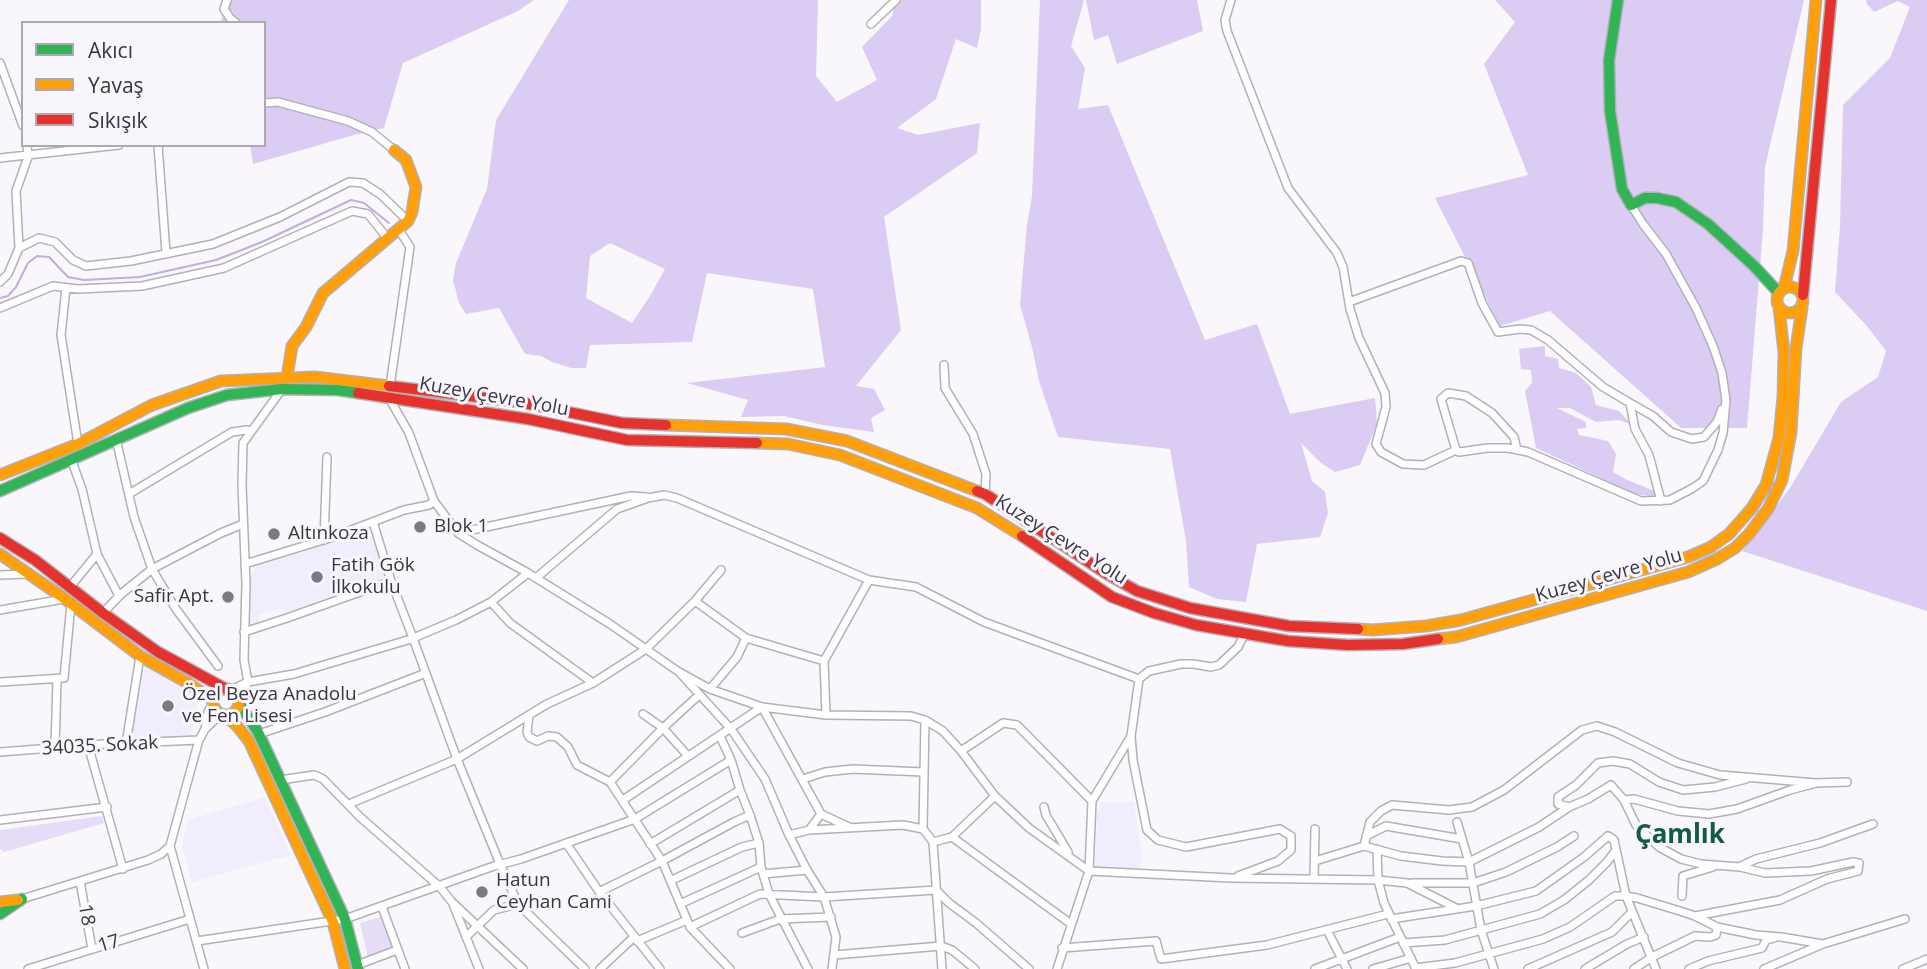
<!DOCTYPE html>
<html>
<head>
<meta charset="utf-8">
<style>
  body { margin:0 }
  #map { position:relative; width:1927px; height:969px; overflow:hidden; background:#f9f7fb; font-family:"Open Sans",sans-serif }
  canvas { display:block }
  .legend { position:absolute; left:21px; top:21px; width:245px; height:126px; box-sizing:border-box; background:#f8f6fc; border:2px solid #aca9b1; margin:0; padding:9px 12px; list-style:none; font-size:21px; color:#393541 }
  .legend li { display:flex; align-items:center; gap:14px; height:35px }
  .legend b { width:35px; border:2px solid #aca9b1 }
</style>
</head>
<body>
<div id="map">
<canvas width="1927" height="969"></canvas>
<ul class="legend">
<li><b style="height:9px;background:#30b455"></b>Akıcı</li>
<li><b style="height:9px;background:#ff9f0a"></b>Yavaş</li>
<li><b style="height:9px;background:#e5322d"></b>Sıkışık</li>
</ul>
</div>
<script>
const c = document.querySelector('canvas').getContext('2d');
c.lineJoin = 'round';
function paint(path, color) {
  c.fillStyle = color;
  c.fill(path, 'evenodd');
}
function toPath(rows) {
  const path = new Path2D();
  for (const r of rows) {
    if (r.length === 3) {
      path.moveTo(r[0] + r[2], r[1]);
      path.arc(r[0], r[1], r[2], 0, 2 * Math.PI);
      continue;
    }
    path.moveTo(r[0], r[1]);
    for (let i = 2; i < r.length; i += 2) path.lineTo(r[i], r[i + 1]);
  }
  return path;
}
function strokePath(path, color, width, dash) {
  c.strokeStyle = color;
  c.lineWidth = width;
  c.lineCap = dash ? 'butt' : 'round';
  c.setLineDash(dash || []);
  c.stroke(path);
}
function write(font, color, halo, rows, align = 'center') {
  c.font = font + ' "Open Sans",sans-serif';
  c.lineWidth = 6;
  c.setLineDash([]);
  c.textBaseline = 'middle';
  c.strokeStyle = halo;
  c.fillStyle = color;
  for (const [text, x, y, turn = 0] of rows) {
    c.save();
    c.translate(x, y);
    c.rotate((+turn || 0) * Math.PI / 180);
    c.textAlign = isNaN(turn) ? turn : align;
    if (halo) c.strokeText(text, 0, 0);
    c.fillText(text, 0, 0);
    c.restore();
  }
}
paint(toPath([
  [362,533,371,536,387,576,287,612,283,608,258,615,259,621,255,624,250,623,249,580,257,566],
  [147,667,191,689,195,694,198,703,191,735,136,740,133,733,140,673],
  [265,797,291,855,192,882,182,846,188,820],
  [1100,802,1134,802,1142,855,1142,862,1138,871,1095,868,1097,816]
]), '#f2edfc');
paint(toPath([
  [102,816,104,823,4,852,0,849,0,830],
  [383,916,395,949,368,958,360,923]
]), '#e6dcf8');
paint(toPath([
  [224,0,534,0,518,11,403,63,384,128,354,135,253,164,250,145,264,145,264,23,221,23,224,9],
  [569,0,818,0,816,76,837,102,877,80,862,47,893,15,894,0,981,0,981,29,977,48,956,39,936,99,897,128,918,135,980,123,977,153,884,217,901,330,856,386,874,389,885,410,871,418,874,432,823,425,784,416,741,417,748,400,687,383,825,367,813,289,707,273,692,342,590,345,586,368,571,368,552,362,541,356,525,354,499,308,466,314,459,303,453,280,456,263,487,189,496,120],
  [610,243,665,269,650,296,632,323,586,298,590,256],
  [1040,0,1084,0,1071,46,1085,68,1078,109,1108,105,1205,340,1257,324,1290,414,1375,398,1377,424,1360,465,1335,472,1321,463,1301,443,1312,481,1325,492,1328,513,1320,537,1257,544,1246,602,1217,599,1189,587,1186,541,1170,449,1058,437,1039,381,1032,347,1020,305,1027,224,1032,196],
  [1086,0,1197,0,1203,31,1117,64,1108,35,1094,40],
  [1495,0,1804,0,1765,167,1763,229,1747,428,1681,428,1550,311,1500,326,1435,198,1528,175,1484,64,1515,22],
  [1866,0,1927,0,1927,611,1742,551,1790,488,1841,402,1878,377,1886,351,1867,326,1835,292,1840,226,1843,105,1890,58,1910,7,1898,1,1874,12,1867,4],
  [1545,346,1545,356,1558,359,1559,368,1576,373,1591,387,1596,405,1619,411,1632,425,1619,420,1596,422,1570,408,1557,408,1586,422,1586,428,1577,429,1579,435,1608,441,1616,454,1613,472,1627,480,1657,492,1655,497,1635,494,1536,448,1525,391,1532,383,1531,370,1521,369,1519,349]
]), '#dbccf3');
strokePath(toPath([
  [0,298,8,296,16,287,28,263,37,256,49,257,68,277,84,280,140,277,216,260,262,242,351,200,364,203,389,223]
]), '#c0aede', 2);
const street = toPath([
  [227,0,224,9,230,18,236,23],
  [1231,0,1225,20,1227,31,1288,188,1337,253,1343,267,1350,309,1359,338,1385,393,1386,407,1376,444,1381,452,1403,464,1424,465,1456,450,1459,452,1488,448,1508,448,1528,452,1641,501,1670,500,1693,488,1703,481,1718,450,1723,433,1726,400,1722,373,1713,346,1696,308,1666,254,1643,224,1631,205],
  [871,24,896,0],
  [0,63,23,126],
  [264,103,278,102,348,121,372,132,394,150],
  [158,145,166,253],
  [0,158,119,145],
  [19,248,16,191,28,157,27,145],
  [0,282,8,274,19,248,39,238,55,242,73,260,86,266,131,261,213,244,280,217,349,182,363,183,380,194,408,221],
  [66,288,61,335,78,444],
  [1349,302,1461,261,1468,263,1482,303,1498,332,1520,329,1531,330,1548,340,1603,387,1630,403,1635,429,1649,455,1661,501],
  [0,308,53,286,78,289,142,286,224,268,352,211,368,214,388,239],
  [944,365,945,388,973,434,986,474,985,494],
  [390,386,410,247,399,230],
  [389,398,409,433,434,501,458,533,477,545,528,573,610,624,679,672,731,729,765,779,789,835,807,870,824,897,836,937,832,969],
  [1630,403,1653,416,1671,432,1692,439,1704,437,1717,422,1722,409],
  [116,439,134,517,152,569,176,609,218,666],
  [1456,450,1441,399,1448,393,1466,396,1492,413,1514,437,1517,450],
  [71,459,82,489,97,554,119,596],
  [129,494,232,432,246,430,251,431],
  [373,522,391,581,413,638,457,759,500,864,518,904,585,969],
  [458,533,631,496,646,497],
  [324,540,327,457],
  [245,564,333,537,404,510,429,505,434,501],
  [0,575,27,574],
  [536,578,617,509,648,498,664,495,677,498,869,580],
  [70,587,97,554],
  [695,601,746,638,824,661],
  [491,602,510,623,593,683],
  [0,610,64,599],
  [103,613,120,595,152,569,221,533,243,524],
  [244,632,287,618,391,581],
  [679,672,710,689,762,707,826,715,911,716,925,720,943,731,961,751,995,796,1029,828,1089,871,1231,878,1378,880,1407,883,1456,908],
  [0,682,64,678,71,604],
  [710,689,737,657,746,638],
  [231,690,248,682,294,674,411,639,456,620,491,602,528,573],
  [239,699,248,682,244,660,246,584,242,485,243,443,282,389],
  [213,702,208,712,205,729,221,714],
  [762,707,821,814,809,830],
  [643,714,663,728,688,756],
  [826,715,824,661,869,580,916,587,984,622,1139,679],
  [529,716,527,732,529,737,537,741,548,736,557,737,568,747,577,765,610,782,662,861,690,927,730,969],
  [925,720,923,829,933,842,942,969],
  [259,734,325,712,426,673],
  [720,736,731,760,740,790,750,815,759,843,761,867,769,894,808,969],
  [1131,736,1133,760,1147,830,1158,840,1186,847,1280,829,1291,836,1291,850,1278,861,1238,876],
  [126,744,140,656],
  [88,745,123,869],
  [55,748,57,680],
  [961,751,1003,723,1017,725,1092,801],
  [0,752,104,744,199,740],
  [803,779,825,772,853,769,923,772],
  [280,780,314,775,323,779,360,817,440,887,452,902,523,969],
  [610,782,663,728,699,695],
  [623,800,762,707],
  [1624,800,1634,799,1678,811,1709,814,1737,809,1790,790,1816,783,1847,782],
  [349,804,457,759,547,704,593,683,646,649,695,601,721,570],
  [1044,807,1046,815,1068,852],
  [1569,807,1558,804,1558,797,1576,785,1598,763,1613,761,1630,764,1659,782,1683,790,1715,787,1746,779],
  [821,814,849,827],
  [0,820,107,807],
  [1457,822,1469,862,1481,930,1494,969],
  [789,835,809,830,903,825,923,829],
  [1366,836,1386,826,1462,839],
  [952,837,1071,924],
  [933,842,952,837,995,796],
  [566,843,598,890,660,969],
  [650,844,740,790],
  [1364,846,1370,822,1381,811,1392,805,1449,810,1472,807,1504,790,1582,730,1597,726,1615,732,1678,763,1720,775,1816,783],
  [1377,849,1378,880,1384,903,1416,969],
  [1315,861,1364,846,1401,856,1442,861,1469,862,1539,827,1569,807,1588,799,1611,785,1624,800,1636,825,1659,847,1681,859,1701,864,1740,867,1765,873,1811,871,1853,862,1859,863,1858,871,1827,879,1780,900,1695,916],
  [1741,866,1756,859,1820,843,1873,824],
  [763,874,807,870],
  [1314,879,1315,829],
  [672,880,742,847,759,843],
  [80,881,92,949],
  [1411,883,1473,883,1506,872,1557,847,1574,836],
  [599,892,662,861,734,822,750,815],
  [1682,896,1683,876,1713,867],
  [22,899,148,860,161,854,170,846],
  [453,904,479,969],
  [680,904,761,867],
  [382,907,405,969],
  [1391,919,1476,906,1536,891,1584,857,1608,836,1614,840,1626,896,1656,969],
  [690,927,760,894,824,897,936,890,949,903,976,923,1029,969],
  [1327,930,1347,969],
  [742,933,780,919,831,917],
  [466,937,494,910,518,904],
  [197,941,345,919,494,866,521,859,635,819,731,760],
  [637,941,687,920],
  [1403,943,1445,940,1540,914,1564,900,1589,880,1607,862,1616,850],
  [1062,948,1156,941,1161,959,1267,945,1388,914],
  [834,955,941,946,952,950,975,969],
  [357,965,397,950],
  [1415,968,1455,963,1543,939,1570,927,1615,896,1626,896,1637,898,1680,911,1695,916,1717,927,1756,935,1781,937,1823,944],
  [28,969,190,919],
  [204,969,170,846,186,787,199,740,205,729],
  [600,969,634,937],
  [1057,969,1089,871,1092,801,1131,736,1139,679,1149,671,1181,664,1193,664,1211,667,1219,665,1238,647,1244,635],
  [1315,969,1400,937],
  [1373,969,1411,958],
  [1528,969,1612,932,1632,912],
  [1585,969,1627,944,1644,937],
  [1634,969,1652,957,1695,936,1710,937,1716,935,1717,927],
  [1689,969,1708,961,1762,948,1766,940,1774,938],
  [1764,969,1823,944,1905,919],
  [1903,969,1927,959]
]);
const fast = toPath([
  [1618,0,1609,60,1610,111,1622,189,1631,205,1645,198,1657,198,1676,202,1708,224,1754,266,1779,293],
  [0,491,188,408,227,395,282,389,338,390,358,393],
  [239,703,258,732,345,919,358,969],
  [0,914,22,899]
]);
const slow = toPath([
  [1790,300,13],
  [1784,288,1793,251,1816,0],
  [287,377,292,346,306,327,323,293,408,221,412,212,416,187,406,160,394,150],
  [666,425,786,429,847,441,977,491],
  [757,443,788,444,840,455,977,508,1022,536],
  [0,475,78,444,152,405,221,381,315,377,389,386],
  [0,554,65,599,140,656,188,683,213,700],
  [1358,629,1372,630,1426,626,1461,620,1688,557,1711,547,1729,534,1752,508,1766,485,1779,438,1783,397,1784,353,1779,307],
  [1438,639,1456,637,1688,572,1717,559,1735,548,1749,534,1768,509,1782,480,1791,432,1796,348,1802,308],
  [226,702,13],
  [225,715,237,726,249,741,333,922,345,969],
  [0,902,18,900]
]);
const jam = toPath([
  [1803,295,1831,0],
  [389,386,519,402,622,423,666,425],
  [358,393,528,419,627,440,757,443],
  [977,491,985,494,1107,574,1137,591,1190,608,1289,626,1358,629],
  [1022,536,1112,597,1154,613,1196,625,1288,641,1348,645,1403,644,1438,639],
  [0,538,35,560,103,613,158,652,226,689]
]);
strokePath(street, '#b3b0b7', 10);
strokePath(fast, '#b3b0b7', 13);
strokePath(slow, '#b3b0b7', 13);
strokePath(jam, '#b3b0b7', 13);
strokePath(street, '#fefefe', 7);
strokePath(fast, '#30b455', 10);
strokePath(slow, '#ff9f0a', 10);
strokePath(jam, '#e5322d', 10);
for (const [x, y, r, color] of [
  [420,527,7,"#7c7982"],
  [274,534,7,"#7c7982"],
  [317,577,7,"#7c7982"],
  [228,597,7,"#7c7982"],
  [168,706,7,"#7c7982"],
  [482,892,7,"#7c7982"]
]) {
  const dot = new Path2D();
  dot.arc(x, y, r, 0, 2 * Math.PI);
  c.fillStyle = color;
  c.fill(dot);
  strokePath(dot, '#f8f6fc', 2.5);
}
write('19px', '#393541', '#f8f6fc', [
  ["Kuzey Çevre Yolu",494,397,10],
  ["Kuzey Çevre Yolu",1061,540,32],
  ["Kuzey Çevre Yolu",1609,576,-16],
  ["34035. Sokak",100,746,-3],
  ["18",86,915,80],
  ["17",109,944,-17]
]);
write('19px', '#393541', '#f8f6fc', [
  ["Blok 1",434,527],
  ["Altınkoza",288,534],
  ["Fatih Gök",331,566],
  ["İlkokulu",331,588],
  ["Safir Apt.",214,597,"right"],
  ["Özel Beyza Anadolu",182,695],
  ["ve Fen Lisesi",182,717],
  ["Hatun",496,881],
  ["Ceyhan Cami",496,903]
], 'left');
write('bold 26px', '#115c46', '#f8f6fc', [
  ["Çamlık",1680,836]
]);
</script>
</body>
</html>
